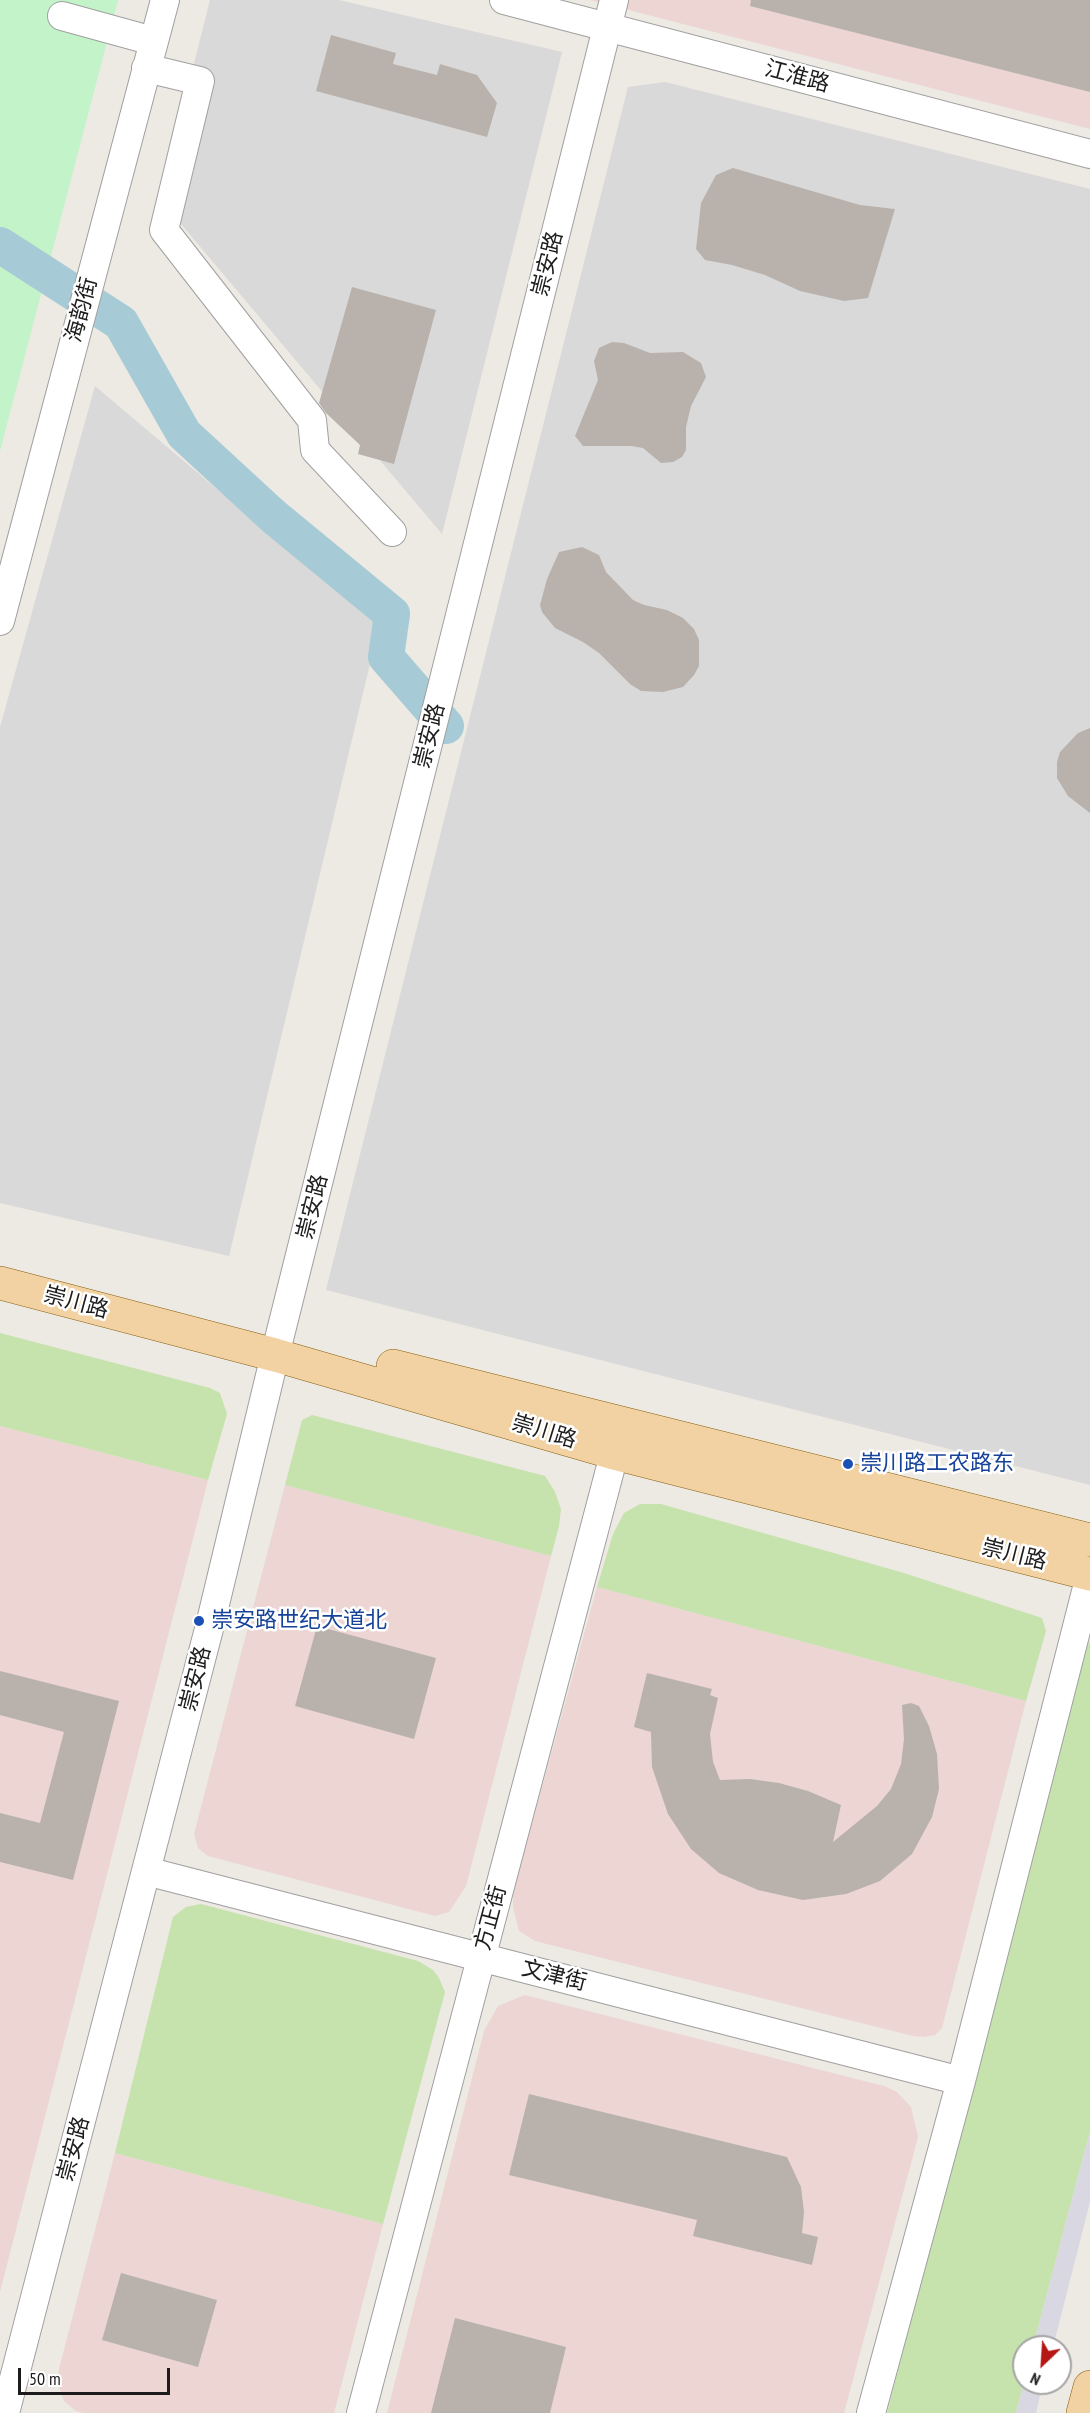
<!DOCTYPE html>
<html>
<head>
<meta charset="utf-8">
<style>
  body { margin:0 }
  #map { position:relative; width:1090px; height:2413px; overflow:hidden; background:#ede9e3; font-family:"PT Sans Narrow",sans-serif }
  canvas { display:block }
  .north { position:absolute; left:1012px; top:2335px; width:60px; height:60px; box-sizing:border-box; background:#fff; border:2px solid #a4a4a4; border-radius:50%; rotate:205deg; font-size:16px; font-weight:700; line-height:24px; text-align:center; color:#1c1c1c }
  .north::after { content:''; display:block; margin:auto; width:21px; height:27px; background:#b51714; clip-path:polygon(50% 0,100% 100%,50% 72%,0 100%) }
  .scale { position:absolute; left:18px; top:2368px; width:152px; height:27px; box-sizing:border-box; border:3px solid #1c1c1c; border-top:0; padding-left:8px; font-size:18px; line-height:21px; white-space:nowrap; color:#1c1c1c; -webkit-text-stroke:4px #fff; paint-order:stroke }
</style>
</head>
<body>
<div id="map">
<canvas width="1090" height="2413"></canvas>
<div class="north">N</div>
<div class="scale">50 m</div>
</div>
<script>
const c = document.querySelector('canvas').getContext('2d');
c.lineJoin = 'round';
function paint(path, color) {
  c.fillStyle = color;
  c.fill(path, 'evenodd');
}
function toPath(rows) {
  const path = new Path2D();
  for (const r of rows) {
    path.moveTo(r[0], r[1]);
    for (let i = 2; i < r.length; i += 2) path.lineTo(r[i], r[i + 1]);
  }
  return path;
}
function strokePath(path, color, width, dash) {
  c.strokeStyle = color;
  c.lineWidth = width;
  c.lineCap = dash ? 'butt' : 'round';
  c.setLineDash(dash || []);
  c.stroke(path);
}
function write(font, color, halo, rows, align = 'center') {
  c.font = font + ' "PT Sans Narrow","Noto Sans SC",sans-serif';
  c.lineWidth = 5;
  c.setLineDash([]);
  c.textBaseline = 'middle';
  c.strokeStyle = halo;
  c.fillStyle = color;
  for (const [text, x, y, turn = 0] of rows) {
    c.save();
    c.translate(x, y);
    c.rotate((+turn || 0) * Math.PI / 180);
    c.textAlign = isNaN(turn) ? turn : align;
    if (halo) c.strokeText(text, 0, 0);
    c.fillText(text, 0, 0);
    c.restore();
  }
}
paint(toPath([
  [210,0,339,0,562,52,442,534,160,199],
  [665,82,1090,189,1090,1485,326,1290,628,87],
  [95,386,379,626,229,1256,0,1203,0,727]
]), '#dad9d9');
paint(toPath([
  [590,0,1090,0,1090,129],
  [0,1426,208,1480,0,2292],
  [285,1485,551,1556,466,1886,449,1912,435,1916,208,1856,198,1848,194,1834],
  [597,1587,1026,1701,942,2028,935,2035,924,2037,913,2036,535,1941,519,1931,513,1907,513,1893],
  [525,1995,884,2086,897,2092,911,2107,918,2137,844,2413,387,2413,484,2031,498,2006],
  [115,2153,383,2224,334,2413,85,2413,76,2411,64,2401,58,2384,59,2369]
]), '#ecd5d3');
paint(toPath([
  [0,1333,210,1388,220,1393,227,1414,208,1480,0,1426],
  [312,1415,545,1476,555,1492,561,1509,559,1526,551,1556,285,1485,302,1420],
  [640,1504,661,1504,904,1573,1042,1618,1046,1631,1026,1701,597,1587,613,1534,624,1513],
  [1090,1641,1090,2131,1033,2347,1024,2347,1024,2383,1016,2413,887,2413,1084,1649],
  [201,1904,418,1961,433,1970,439,1978,445,1992,383,2224,115,2153,173,1917,186,1907]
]), '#c6e2ad');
paint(toPath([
  [0,0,118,0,0,451]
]), '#c3f3c8');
paint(toPath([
  [1090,2131,1090,2202,1053,2347,1033,2347],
  [1024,2383,1043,2383,1036,2413,1016,2413]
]), '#d8d7e2');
strokePath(toPath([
  [0,245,121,323,184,434,273,516,392,614,386,657,446,726]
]), '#a7cbd6', 36);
paint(toPath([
  [751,0,1090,0,1090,92,750,6],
  [331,35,396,53,393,64,437,75,440,64,477,75,497,103,487,137,316,91],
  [733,168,860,205,895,209,868,298,844,301,800,291,765,275,732,265,705,260,696,249,701,203,716,175],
  [352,287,436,310,394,464,358,454,360,445,326,413,319,403],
  [612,342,624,343,650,353,683,352,701,363,706,377,691,406,686,427,686,450,682,457,673,462,661,463,643,448,631,446,583,446,575,436,598,380,594,361,599,348],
  [582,547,599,555,606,572,633,600,644,605,667,610,683,618,694,629,699,640,699,666,694,675,683,687,663,692,641,691,630,684,599,653,583,642,555,628,542,612,540,605,547,579,559,552],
  [1090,728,1090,813,1068,796,1057,778,1057,762,1060,752,1078,733],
  [317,1626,436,1658,414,1739,295,1706],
  [0,1671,119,1701,73,1880,0,1862,0,1813,40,1823,64,1732,0,1715],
  [647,1673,712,1689,710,1695,718,1698,710,1734,713,1762,720,1780,750,1779,779,1783,808,1791,841,1805,833,1842,877,1806,891,1789,901,1764,904,1739,902,1705,911,1703,919,1706,929,1726,937,1754,939,1789,932,1817,912,1854,880,1881,846,1894,803,1900,758,1890,719,1873,691,1849,668,1814,652,1767,651,1732,634,1727],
  [529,2094,787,2157,801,2187,804,2212,802,2233,818,2237,812,2265,693,2236,697,2220,509,2175],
  [121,2273,217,2300,198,2367,102,2340],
  [455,2318,566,2347,550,2413,431,2413]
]), '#b9b2ac');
const minor = toPath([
  [504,0,1090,154],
  [62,16,153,41],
  [146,68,200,81,164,230,312,420,315,450,392,532],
  [0,621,165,0],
  [146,1871,961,2081],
  [5,2413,210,1625,275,1355,614,0],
  [361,2413,620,1432],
  [871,2413,961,2081,1090,1576]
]);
const major = toPath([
  [0,1283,275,1355,614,1453,1090,1574],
  [393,1366,1090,1540],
  [1083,2413,1090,2387]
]);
strokePath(minor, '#a0a0a0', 30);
strokePath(major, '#86610f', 34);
strokePath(minor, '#fff', 28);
strokePath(major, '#f2d1a2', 33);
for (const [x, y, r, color] of [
  [848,1464,6,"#1a4fb4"],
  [199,1621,6,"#1a4fb4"]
]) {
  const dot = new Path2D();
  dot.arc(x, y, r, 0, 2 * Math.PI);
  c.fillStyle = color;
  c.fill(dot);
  strokePath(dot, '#fff', 2);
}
write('22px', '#1c1c1c', '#fff', [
  ["江淮路",797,77,15],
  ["崇安路",548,264,-76],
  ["海韵街",82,310,-75],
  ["崇安路",430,736,-76],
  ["崇安路",313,1207,-76],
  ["崇川路",76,1303,15],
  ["崇川路",544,1432,17],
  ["崇川路",1014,1555,14],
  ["崇安路",196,1679,-76],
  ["方正街",491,1918,-75],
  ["文津街",554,1976,14],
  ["崇安路",74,2149,-75]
]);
write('22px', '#164399', '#fff', [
  ["崇川路工农路东",860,1464],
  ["崇安路世纪大道北",211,1621]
], 'left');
</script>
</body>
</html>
